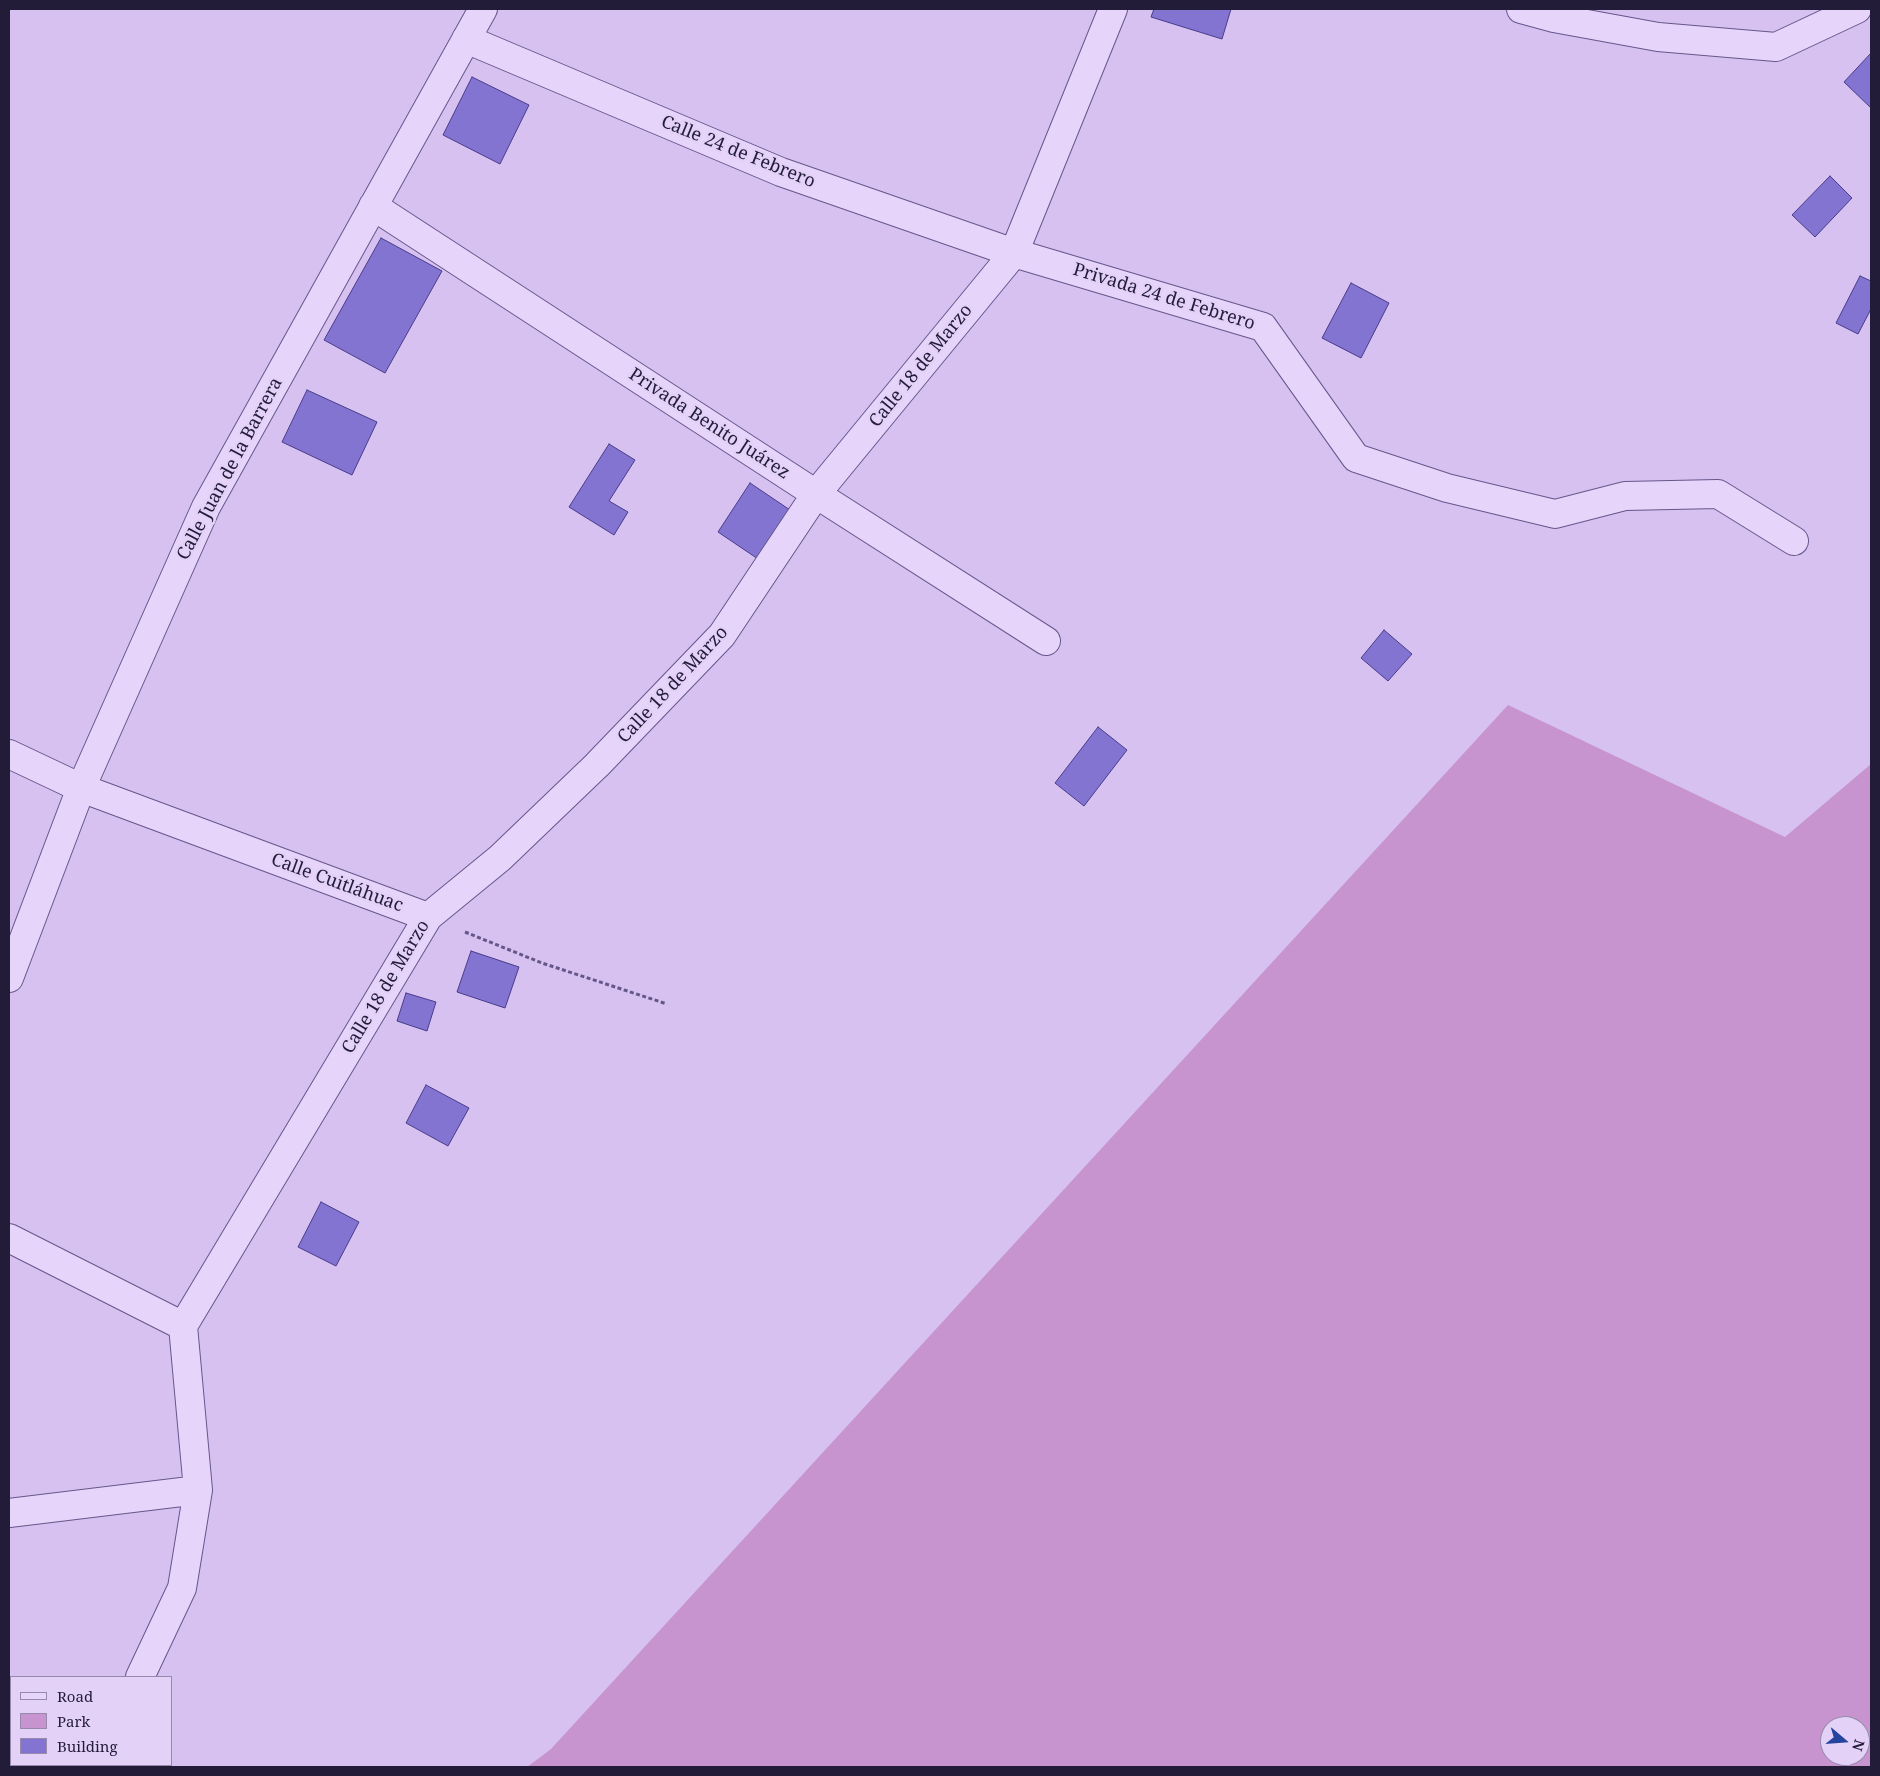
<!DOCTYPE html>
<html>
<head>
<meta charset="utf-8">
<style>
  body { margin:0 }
  #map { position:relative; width:1880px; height:1776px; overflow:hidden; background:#d6c1f0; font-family:"Noto Serif",serif }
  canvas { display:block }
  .frame { position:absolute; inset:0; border:10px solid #231c39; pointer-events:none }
  .legend { position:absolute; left:10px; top:1676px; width:162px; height:90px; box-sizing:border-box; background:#e3d1f7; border:1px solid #9689ab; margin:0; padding:6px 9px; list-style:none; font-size:15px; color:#231c39 }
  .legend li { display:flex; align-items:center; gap:10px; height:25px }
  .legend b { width:25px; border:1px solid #9689ab }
  .north { position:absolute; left:1820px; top:1716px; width:50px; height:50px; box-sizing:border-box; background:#e3d1f7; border:1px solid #9689ab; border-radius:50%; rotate:108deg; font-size:14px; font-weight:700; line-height:20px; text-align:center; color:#231c39 }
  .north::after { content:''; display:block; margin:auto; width:18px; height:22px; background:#24439d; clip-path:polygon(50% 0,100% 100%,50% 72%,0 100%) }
</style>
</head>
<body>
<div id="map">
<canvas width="1880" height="1776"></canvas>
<div class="frame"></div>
<ul class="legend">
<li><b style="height:6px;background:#e6d4fb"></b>Road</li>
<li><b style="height:14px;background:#c794cf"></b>Park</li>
<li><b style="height:14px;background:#8474d1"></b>Building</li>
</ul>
<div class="north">N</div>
</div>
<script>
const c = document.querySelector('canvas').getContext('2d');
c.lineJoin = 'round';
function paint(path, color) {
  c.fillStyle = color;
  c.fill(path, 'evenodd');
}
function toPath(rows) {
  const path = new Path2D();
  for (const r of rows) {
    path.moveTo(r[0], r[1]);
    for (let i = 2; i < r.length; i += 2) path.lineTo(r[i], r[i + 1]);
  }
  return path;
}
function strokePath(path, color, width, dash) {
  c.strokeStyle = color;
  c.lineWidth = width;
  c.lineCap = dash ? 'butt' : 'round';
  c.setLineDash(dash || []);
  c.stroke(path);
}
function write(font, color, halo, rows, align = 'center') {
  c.font = font + ' "Noto Serif",serif';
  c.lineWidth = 5;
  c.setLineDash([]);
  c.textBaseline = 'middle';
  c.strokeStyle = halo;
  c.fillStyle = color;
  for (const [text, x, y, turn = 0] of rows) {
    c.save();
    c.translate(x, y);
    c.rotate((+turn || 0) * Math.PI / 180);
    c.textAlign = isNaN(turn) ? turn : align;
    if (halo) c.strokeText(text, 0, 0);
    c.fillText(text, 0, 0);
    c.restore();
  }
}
paint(toPath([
  [1508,705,1785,837,1871,764,1871,1767,527,1767,551,1749],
  [1830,1726,1860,1726,1860,1756,1830,1756]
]), '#c794cf');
const building = toPath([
  [1154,9,1231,9,1222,39,1151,17,1154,9],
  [1871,53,1871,108,1844,82,1871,53],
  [472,77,529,105,500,164,443,135,472,77],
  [1830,176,1852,198,1815,237,1792,215,1830,176],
  [381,238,442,271,385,373,324,340,381,238],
  [1860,276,1871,281,1871,309,1858,334,1836,323,1860,276],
  [1351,283,1389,303,1361,358,1322,338,1351,283],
  [307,390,377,422,352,475,282,442,307,390],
  [609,444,635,460,609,501,628,512,614,535,569,507,609,444],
  [750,483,796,514,764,563,718,532,750,483],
  [1384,630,1412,654,1388,681,1361,658,1384,630],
  [1098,727,1127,750,1084,806,1055,783,1098,727],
  [471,951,519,967,505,1008,457,992,471,951],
  [406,993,436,1002,427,1031,397,1021,406,993],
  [426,1085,469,1108,448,1146,406,1123,426,1085],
  [321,1202,359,1222,336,1266,298,1247,321,1202]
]);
paint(building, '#8474d1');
strokePath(building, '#483c8b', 1);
const minor = toPath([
  [1521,9,1554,18,1658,37,1776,47,1857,9],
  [466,39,781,172,1014,253,1263,327,1356,458,1447,488,1555,514,1625,496,1718,494,1794,541],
  [373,206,816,494,1046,641],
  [9,754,81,788,428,917],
  [9,978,81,788,206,507,483,9],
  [9,1238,183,1326],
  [183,1326,428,917,500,858,597,765,722,635,816,494,1014,253,1113,9],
  [9,1513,198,1490],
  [140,1677,182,1588,198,1490,183,1326],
  [98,1767,99,1765]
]);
strokePath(minor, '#66578b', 30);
strokePath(toPath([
  [465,932,542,963,667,1004]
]), '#66578b', 3, [4, 2.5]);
strokePath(minor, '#e6d4fb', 28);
write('18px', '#231c39', '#e3d1f7', [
  ["Calle 24 de Febrero",738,152,22],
  ["Privada 24 de Febrero",1164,297,17],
  ["Calle 18 de Marzo",921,366,-51],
  ["Privada Benito Juárez",709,424,33],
  ["Calle Juan de la Barrera",230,469,-62],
  ["Calle 18 de Marzo",673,685,-47],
  ["Calle Cuitláhuac",337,883,20],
  ["Calle 18 de Marzo",386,987,-59]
]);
</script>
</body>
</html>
